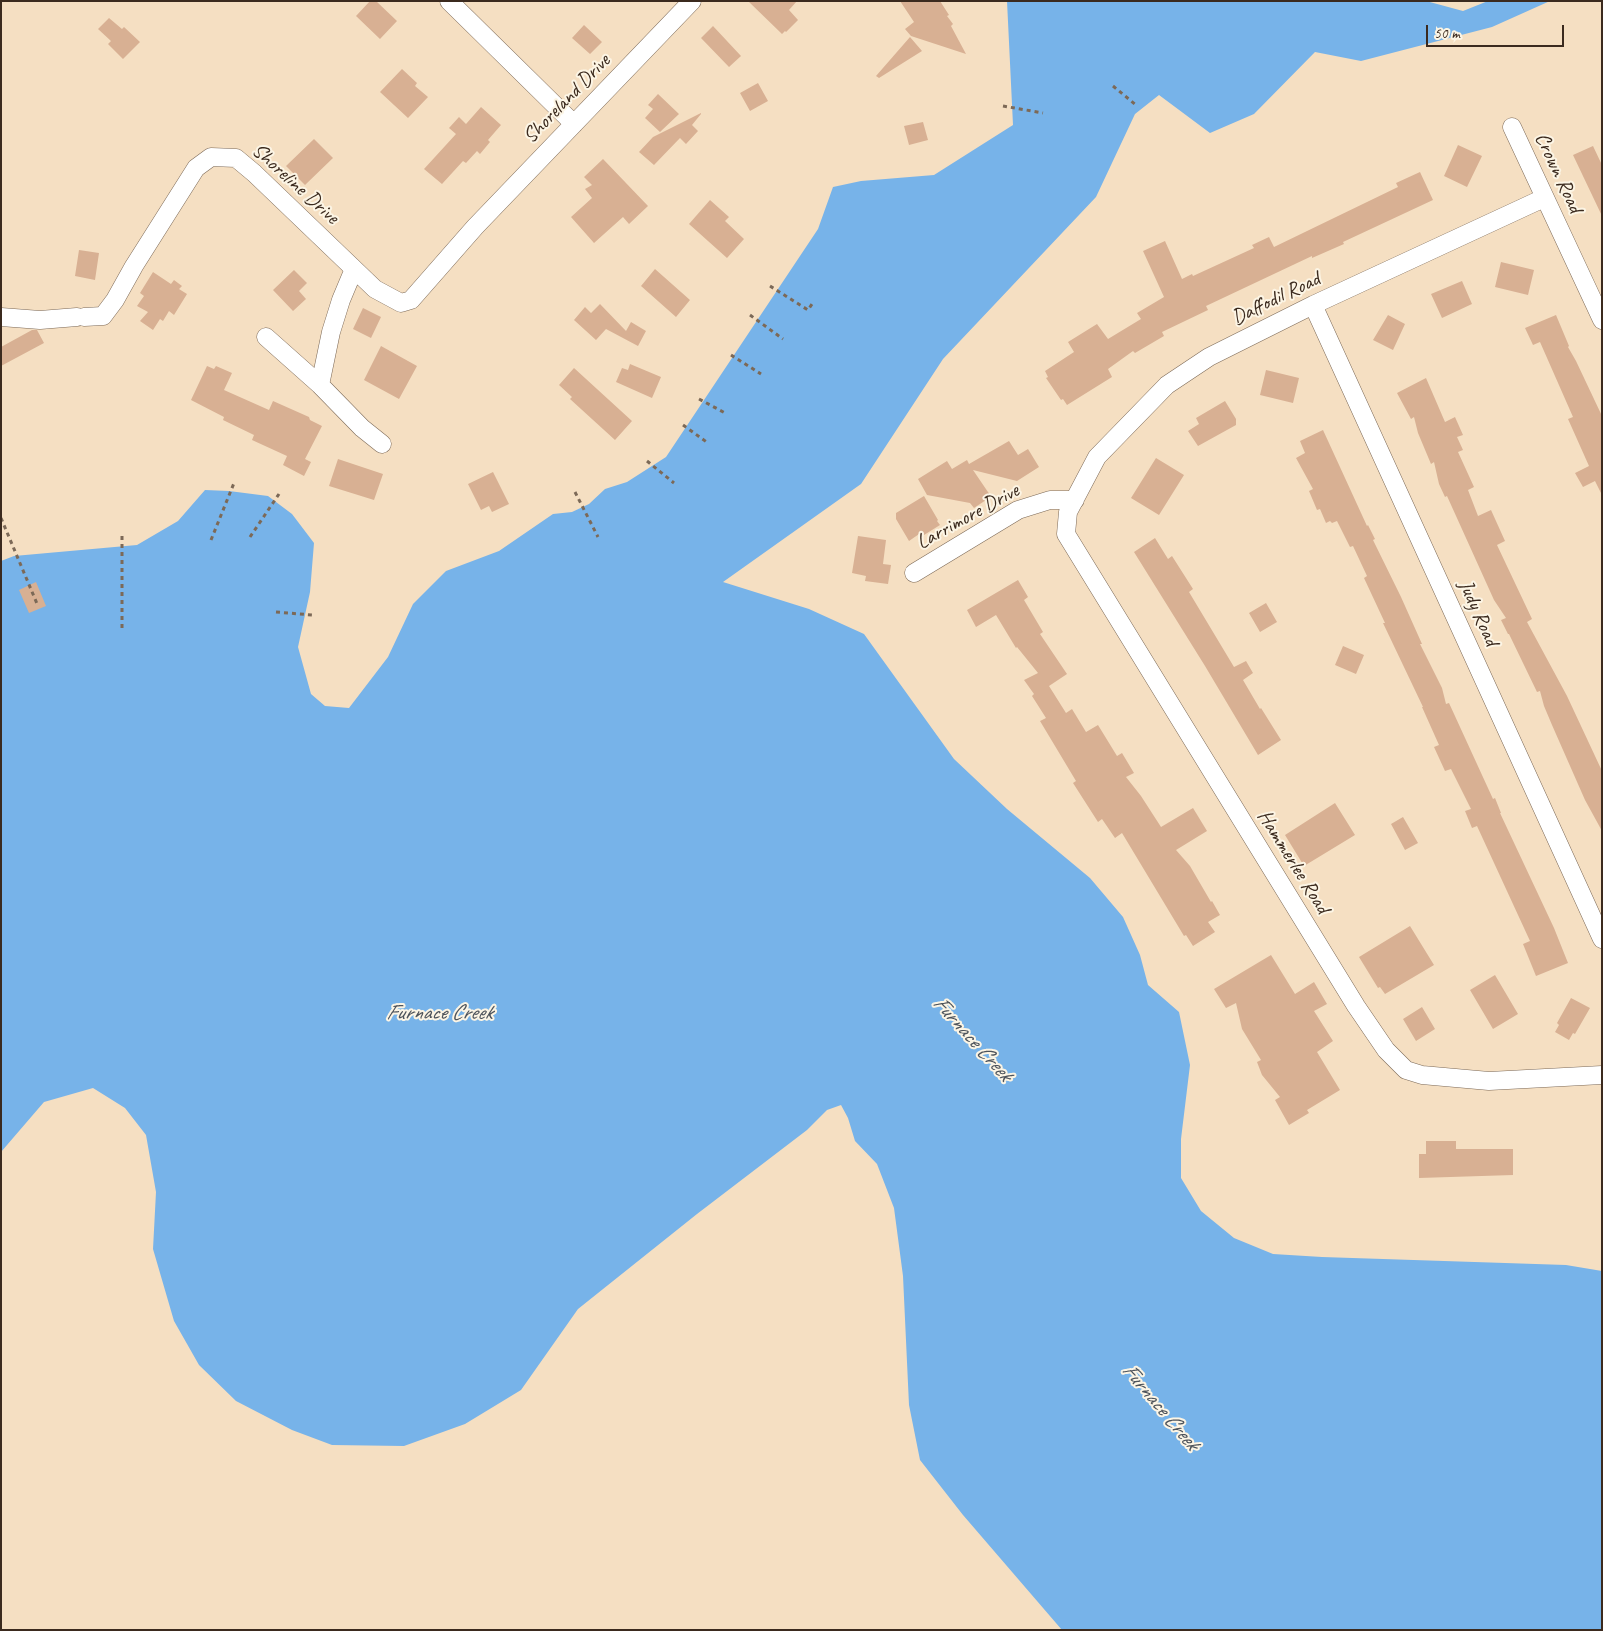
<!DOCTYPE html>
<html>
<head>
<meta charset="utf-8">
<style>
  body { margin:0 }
  #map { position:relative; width:1603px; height:1631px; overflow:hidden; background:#f5dfc2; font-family:Caveat,sans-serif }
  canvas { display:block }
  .frame { position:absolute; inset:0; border:2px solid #3b2a1e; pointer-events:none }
  .scale { position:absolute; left:1426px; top:25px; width:138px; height:22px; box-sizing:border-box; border:2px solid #3b2a1e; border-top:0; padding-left:6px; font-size:15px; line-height:18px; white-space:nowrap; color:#3b2a1e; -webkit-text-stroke:4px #fcf5e5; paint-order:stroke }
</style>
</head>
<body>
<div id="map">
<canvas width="1603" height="1631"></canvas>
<div class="frame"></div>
<div class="scale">50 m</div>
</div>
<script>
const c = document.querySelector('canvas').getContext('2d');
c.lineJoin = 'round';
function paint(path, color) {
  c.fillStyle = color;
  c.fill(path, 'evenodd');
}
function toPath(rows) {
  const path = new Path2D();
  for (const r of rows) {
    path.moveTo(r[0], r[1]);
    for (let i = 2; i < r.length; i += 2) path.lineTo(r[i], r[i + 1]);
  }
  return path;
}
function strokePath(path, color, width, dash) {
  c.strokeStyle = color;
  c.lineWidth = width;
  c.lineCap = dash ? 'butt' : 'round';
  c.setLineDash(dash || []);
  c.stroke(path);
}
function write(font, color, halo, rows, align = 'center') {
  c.font = font + ' Caveat,sans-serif';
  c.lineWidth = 4;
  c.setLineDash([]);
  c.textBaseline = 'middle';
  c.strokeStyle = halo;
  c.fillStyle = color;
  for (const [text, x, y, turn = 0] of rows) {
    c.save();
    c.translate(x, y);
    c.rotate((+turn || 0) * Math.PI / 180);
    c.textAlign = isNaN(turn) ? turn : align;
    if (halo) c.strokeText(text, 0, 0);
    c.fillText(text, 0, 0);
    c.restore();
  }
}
paint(toPath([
  [1007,1,1426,1,1463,11,1488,1,1550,1,1492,27,1361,61,1315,52,1254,114,1210,133,1159,95,1135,114,1096,197,943,359,861,484,723,582,809,609,864,634,954,759,1007,809,1090,878,1123,917,1140,955,1148,985,1179,1012,1190,1065,1181,1139,1181,1178,1201,1211,1234,1238,1273,1254,1322,1257,1566,1265,1602,1271,1602,1630,1062,1630,963,1515,920,1460,909,1405,903,1276,894,1208,877,1164,855,1141,848,1118,841,1105,827,1110,807,1130,697,1214,578,1309,521,1390,465,1424,404,1446,332,1445,292,1430,236,1401,199,1365,174,1321,153,1249,156,1192,146,1135,125,1108,93,1088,44,1102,1,1152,1,561,14,556,137,545,178,521,205,490,229,491,268,496,292,514,314,543,310,592,298,647,311,694,325,706,349,708,388,657,413,604,446,571,499,551,553,514,572,512,589,504,605,489,627,482,666,457,818,229,833,187,861,181,934,175,1013,125]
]), '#77b3e9');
paint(toPath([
  [370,1,376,1,397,21,380,39,356,16],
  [748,1,797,1,789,10,798,20,786,32,785,31,782,34],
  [900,1,940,1,949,15,947,16,953,24,951,26,966,54,911,36,905,29,914,22],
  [109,18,122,29,124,27,140,42,123,59,108,44,111,41,98,29],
  [584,25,602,42,590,54,572,38],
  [713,26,741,56,729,67,701,38],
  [910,37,922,51,879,78,876,76],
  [402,69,417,83,415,86,428,97,408,118,380,92],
  [758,83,768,101,750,111,740,93],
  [658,94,679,114,660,132,645,118,653,109,648,105],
  [481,107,501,125,488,140,490,142,480,154,477,151,466,163,463,161,442,184,424,169,456,134,449,128,459,117,466,124],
  [701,113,701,114,692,125,698,131,686,144,680,138,654,165,639,152,653,137],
  [923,122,928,140,909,145,904,126],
  [314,139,333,158,305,185,286,166],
  [1458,145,1482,156,1467,187,1444,176],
  [1593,146,1602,165,1602,216,1573,155],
  [603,159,648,206,629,224,623,217,594,243,571,217,592,198,585,189,592,185,584,177],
  [1420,172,1433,200,1343,242,1344,244,1312,258,1312,256,1206,306,1208,310,1162,332,1164,336,1135,353,1133,351,1108,369,1112,377,1067,405,1063,399,1061,400,1046,378,1048,377,1045,371,1074,352,1068,342,1097,324,1108,339,1141,319,1137,313,1164,297,1143,251,1165,241,1182,279,1192,274,1193,276,1254,248,1252,245,1269,237,1274,247,1398,187,1396,183],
  [710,200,729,217,725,221,744,239,727,258,689,224],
  [79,250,99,253,95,280,75,276],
  [1501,262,1534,270,1528,295,1495,287],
  [655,269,690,300,676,317,641,286],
  [294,270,307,283,299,291,306,299,293,311,273,290],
  [153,272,171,284,174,280,182,286,179,289,187,294,174,315,169,311,163,321,160,319,153,330,140,321,148,312,137,306,144,296,140,293],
  [1462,281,1472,304,1442,318,1431,294],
  [600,304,626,331,631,322,646,331,638,346,606,329,596,340,574,320,585,307,591,313],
  [363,308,381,317,371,338,353,329],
  [1388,315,1405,324,1393,350,1373,340],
  [1556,315,1569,346,1568,347,1576,361,1602,416,1602,495,1595,481,1583,487,1575,473,1589,466,1568,419,1573,417,1540,342,1533,345,1525,328],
  [32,330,37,330,44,343,1,366,1,347],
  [381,346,417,366,399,399,364,380],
  [630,364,661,377,652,398,616,382,622,368,628,370],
  [207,366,214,369,216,366,232,373,224,390,269,410,273,401,309,417,310,420,322,426,305,459,311,462,304,476,283,465,287,456,252,440,254,435,223,420,224,417,191,400],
  [574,368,632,421,615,440,570,399,572,397,559,385],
  [1266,370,1299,378,1293,403,1260,395],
  [1426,378,1445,422,1455,417,1463,435,1457,437,1463,450,1458,452,1474,487,1468,490,1478,516,1491,510,1505,541,1497,545,1532,619,1527,622,1567,696,1602,771,1602,831,1585,800,1552,725,1544,706,1540,691,1537,692,1509,634,1508,634,1501,620,1506,618,1494,600,1447,496,1445,497,1439,484,1434,462,1431,464,1418,433,1414,417,1411,419,1397,393],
  [1225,401,1236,419,1236,425,1198,446,1188,431,1199,424,1196,418],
  [1323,430,1367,526,1368,525,1375,539,1373,540,1401,597,1422,644,1420,644,1442,688,1446,704,1449,703,1493,799,1495,798,1501,813,1500,813,1554,928,1568,963,1536,976,1523,944,1530,941,1477,826,1472,828,1465,811,1471,809,1451,769,1445,771,1434,747,1439,745,1422,707,1423,707,1383,623,1385,623,1364,578,1367,576,1353,546,1350,547,1337,521,1332,523,1330,521,1326,523,1320,509,1317,510,1309,491,1313,489,1296,458,1305,453,1300,441],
  [1009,441,1018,455,1028,449,1039,467,1017,481,973,470,990,495,985,498,986,500,974,508,970,503,927,495,918,479,947,461,952,469,967,460,969,464],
  [1156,458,1184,475,1159,515,1131,498],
  [338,459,383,474,374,500,329,486],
  [493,472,509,504,492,512,489,506,481,510,468,484],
  [924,496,938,520,937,521,940,525,924,535,922,532,909,541,896,519,896,513],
  [858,536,886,540,883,564,891,565,888,584,865,581,866,576,852,573],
  [1155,538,1168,559,1172,556,1193,589,1189,592,1234,667,1246,661,1253,673,1243,680,1260,709,1261,708,1281,740,1258,755,1205,666,1134,552],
  [1018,580,1028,597,1024,600,1043,632,1040,634,1067,674,1049,686,1066,713,1072,709,1086,732,1098,725,1117,756,1122,753,1134,773,1126,777,1141,796,1161,827,1193,808,1207,831,1176,850,1190,866,1211,902,1212,901,1220,915,1208,922,1215,932,1193,946,1186,935,1184,936,1122,833,1115,838,1102,819,1098,822,1073,783,1076,781,1040,721,1046,718,1032,696,1034,694,1024,680,1038,673,1017,647,1016,648,996,615,976,627,967,610],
  [36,582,46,606,29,613,19,590],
  [1266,603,1277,622,1260,632,1249,613],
  [1343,646,1364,655,1356,674,1335,665],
  [1335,803,1355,835,1304,866,1285,835],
  [1403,817,1418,843,1405,850,1391,824],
  [1410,926,1434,965,1385,994,1380,987,1378,988,1359,957],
  [1271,955,1295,994,1314,982,1327,1004,1314,1011,1333,1041,1317,1052,1340,1090,1307,1110,1309,1113,1289,1125,1275,1100,1280,1097,1262,1075,1257,1062,1261,1060,1242,1029,1236,1003,1226,1008,1214,989],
  [1495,975,1518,1014,1493,1029,1470,990],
  [1571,998,1590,1008,1575,1034,1573,1033,1569,1040,1555,1032,1559,1025,1557,1023],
  [1422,1007,1435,1029,1416,1041,1403,1019],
  [1426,1141,1456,1141,1456,1149,1513,1149,1513,1175,1419,1178,1419,1154,1426,1154]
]), '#d8b093');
const minor = toPath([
  [449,1,574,124],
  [1512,127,1602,320],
  [1544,198,1313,305,1209,357,1167,385,1097,457,1068,512,1066,534,1356,1006,1386,1050,1406,1070,1422,1075,1489,1081,1602,1075],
  [1313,305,1602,939],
  [1,317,40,320,77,317],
  [84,317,103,316,115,300,134,266,196,168,211,157,236,158,254,173,375,289,401,303,411,300,475,227,692,1],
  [266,337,320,385,362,428,382,444],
  [320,385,331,332,341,300,354,269],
  [914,573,1018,510,1050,500,1075,500]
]);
strokePath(minor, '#7c6957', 19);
strokePath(toPath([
  [1113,86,1136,105],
  [1003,106,1043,113],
  [770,286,808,310,814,301],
  [750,315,783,339],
  [731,355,761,374],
  [699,399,727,414],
  [683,425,708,443],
  [647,461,674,483],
  [575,492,598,537],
  [1,518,38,606],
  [250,537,279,494],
  [211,540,234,483],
  [276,612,312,615],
  [122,628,122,532]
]), '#7c6957', 3, [4, 4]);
strokePath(minor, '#fff', 18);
write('21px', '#3b2a1e', '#fcf5e5', [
  ["Shoreland Drive",567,99,-46],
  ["Crown Road",1558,173,65],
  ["Shoreline Drive",295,184,42],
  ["Daffodil Road",1276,299,-26],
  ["Larrimore Drive",968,517,-29],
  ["Judy Road",1478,613,66],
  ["Hammerlee Road",1293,862,58]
]);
write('italic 22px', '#4d535b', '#fcf5e5', [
  ["Furnace Creek",439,1013],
  ["Furnace Creek",972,1039,48],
  ["Furnace Creek",1160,1407,50]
]);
</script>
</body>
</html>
